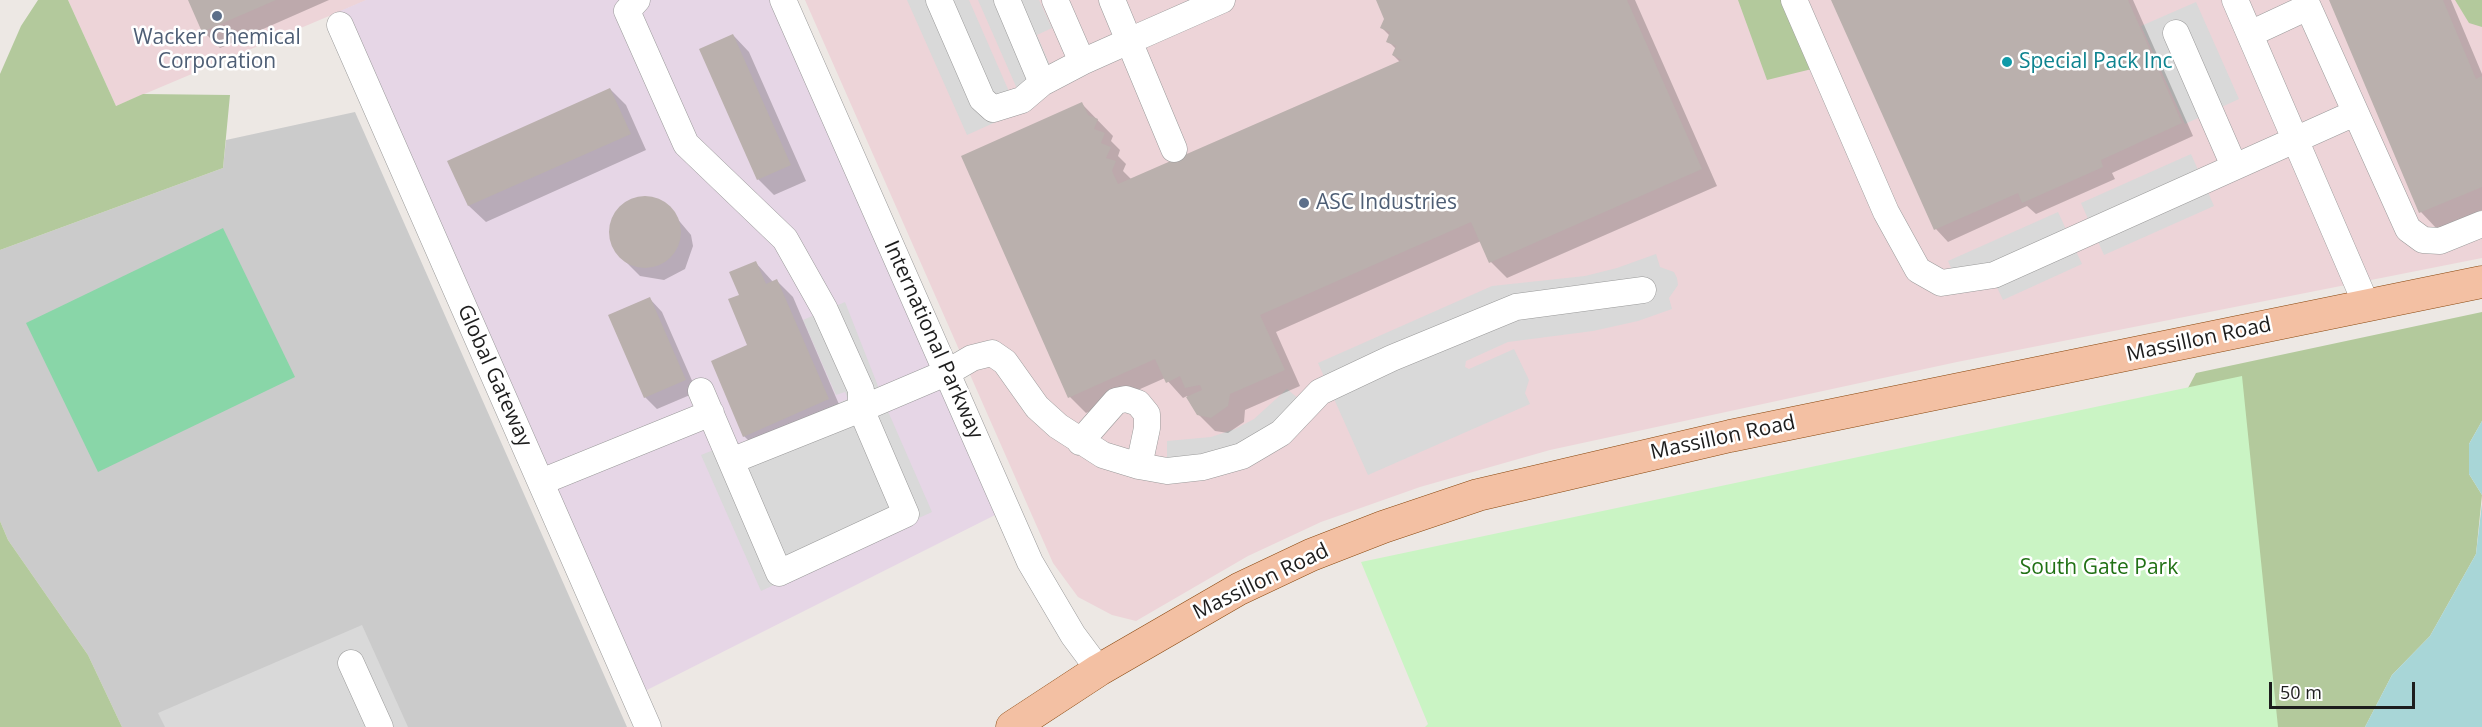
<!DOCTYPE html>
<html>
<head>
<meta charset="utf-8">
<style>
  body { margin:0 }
  #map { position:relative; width:2482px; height:727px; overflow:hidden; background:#ede8e4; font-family:"Open Sans",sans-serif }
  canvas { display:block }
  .scale { position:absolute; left:2269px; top:682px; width:146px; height:27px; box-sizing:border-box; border:3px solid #1d1d1d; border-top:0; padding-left:8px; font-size:18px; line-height:21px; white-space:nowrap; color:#1d1d1d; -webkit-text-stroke:4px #fff; paint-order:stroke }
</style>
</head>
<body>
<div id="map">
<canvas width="2482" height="727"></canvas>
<div class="scale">50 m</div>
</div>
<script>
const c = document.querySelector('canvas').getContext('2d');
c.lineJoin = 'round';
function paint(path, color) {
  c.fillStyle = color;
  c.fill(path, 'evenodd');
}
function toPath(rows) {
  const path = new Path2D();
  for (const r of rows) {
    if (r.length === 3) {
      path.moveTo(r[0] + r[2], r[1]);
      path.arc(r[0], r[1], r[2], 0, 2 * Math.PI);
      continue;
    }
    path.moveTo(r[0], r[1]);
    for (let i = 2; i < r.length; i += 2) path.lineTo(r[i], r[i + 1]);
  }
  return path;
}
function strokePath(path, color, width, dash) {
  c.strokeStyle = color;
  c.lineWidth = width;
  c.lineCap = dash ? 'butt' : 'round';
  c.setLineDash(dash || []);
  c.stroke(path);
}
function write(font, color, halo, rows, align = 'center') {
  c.font = font + ' "Open Sans",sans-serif';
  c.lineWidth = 5;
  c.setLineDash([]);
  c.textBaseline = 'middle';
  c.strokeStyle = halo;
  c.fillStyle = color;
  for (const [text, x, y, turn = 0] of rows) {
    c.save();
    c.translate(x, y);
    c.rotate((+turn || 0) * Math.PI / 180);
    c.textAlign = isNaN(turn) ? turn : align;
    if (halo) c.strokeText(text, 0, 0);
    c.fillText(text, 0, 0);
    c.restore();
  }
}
paint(toPath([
  [68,0,367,0,116,106],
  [805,0,2471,0,2482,8,2482,258,1957,362,1550,450,1420,487,1321,522,1248,556,1136,621,1112,615,1078,597,1053,563]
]), '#edd4d8');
paint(toPath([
  [366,0,783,0,1007,509,635,696,340,25,338,12]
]), '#e6d6e6');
paint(toPath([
  [355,112,627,727,122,727,88,655,8,540,0,521,0,250,223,168,226,140]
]), '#cbcbcb');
paint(toPath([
  [38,0,68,0,116,106,143,94,230,95,223,168,0,250,0,74,21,26],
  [1738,0,1789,0,1816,68,1767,80],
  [2455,0,2482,0,2482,27,2469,23],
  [2482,312,2482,421,2469,444,2469,474,2482,495,2476,554,2430,636,2392,675,2365,727,2006,727,2196,373],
  [0,521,8,540,88,655,122,727,0,727]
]), '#b3c99c');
paint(toPath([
  [2242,376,2278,727,1425,727,1428,724,1361,562]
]), '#caf4c4');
paint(toPath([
  [223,228,295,377,98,472,26,323]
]), '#89d6a8');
paint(toPath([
  [907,0,969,0,1018,112,967,135],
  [978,0,1039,0,1052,28,1037,35,1054,75,1018,91],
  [2196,2,2239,99,2185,124,2141,26],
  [2191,154,2214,206,2104,255,2081,203],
  [2058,212,2082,264,2003,300,1992,277,1961,291,1948,261],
  [1656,254,1660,267,1674,272,1677,278,1678,285,1669,298,1672,309,1638,321,1593,331,1508,342,1466,361,1465,367,1469,369,1514,349,1529,380,1525,393,1530,404,1368,475,1318,363,1492,286,1585,276,1617,268],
  [845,302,887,409,932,512,761,591,701,455,736,441,739,447,848,399,845,392,836,395,803,320],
  [1287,389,1300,400,1263,434,1215,454,1167,459,1167,441,1211,437,1235,429,1254,419],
  [362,625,408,727,165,727,158,713]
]), '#d9d9d9');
paint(toPath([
  [2482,421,2482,495,2469,474,2469,444],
  [2482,503,2482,727,2365,727,2392,675,2430,636,2476,554]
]), '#a8d6d7');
paint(toPath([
  [190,0,329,0,220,48,203,31],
  [1377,0,1635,0,1717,186,1507,278,1491,262,1481,241,1276,332,1300,386,1245,410,1244,422,1228,433,1215,431,1198,414,1187,396,1183,398,1165,378,1086,413,1070,397,1082,104,1113,136,1111,141,1120,150,1118,156,1126,164,1123,171,1132,180,1400,62,1393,55,1396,49,1388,41,1390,36,1382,28,1386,19],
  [1833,0,2133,0,2193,136,2112,173,2115,179,2036,214,2027,206,1948,242,1936,229],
  [2331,0,2451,0,2482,74,2482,210,2437,229,2421,212],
  [733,35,749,52,806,181,774,195,758,179],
  [610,89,626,105,646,150,486,222,469,206,449,161],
  [645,197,665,204,691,235,693,246,685,269,664,280,640,276,618,254,612,244,610,233,616,212,624,204],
  [756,263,773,282,777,281,793,297,844,416,760,452,744,436,749,346,741,295],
  [650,299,662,312,697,392,657,409,645,397]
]), '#0003');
paint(toPath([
  [188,0,276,0,202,32],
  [1376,0,1627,0,1702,169,1489,263,1471,222,1260,315,1285,370,1230,394,1228,406,1211,418,1197,415,1186,397,1202,390,1200,385,1185,388,1180,376,1166,383,1155,359,1068,398,961,156,1082,102,1088,115,1098,119,1094,129,1105,133,1101,143,1111,147,1106,158,1116,161,1112,171,1118,184,1402,60,1392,55,1396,46,1386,42,1390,32,1380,28,1384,19],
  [1831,0,2128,0,2182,123,2101,160,2103,167,2022,203,2018,193,1934,230],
  [2329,0,2443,0,2476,79,2482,76,2482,187,2419,213],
  [733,34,791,165,757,180,699,49],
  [610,88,631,134,468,206,447,161],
  [645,232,36],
  [756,261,766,284,777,279,829,399,743,437,711,361,747,345,728,299,739,295,729,272],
  [650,297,686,380,644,398,608,315]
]), '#bab0ad');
const minor = toPath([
  [637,0,627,11,686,144,785,239,825,310,861,390,861,409,731,461],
  [783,0,1030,562,1073,635,1099,670],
  [939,0,982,99,993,109,1022,100,1042,83,1082,62,1055,0],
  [1007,0,1042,83],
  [1794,0,1886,212,1918,270,1941,283,1994,275,2355,113],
  [2235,0,2367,306],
  [2305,0,2408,229,2423,240,2440,241,2482,224],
  [340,25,648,727],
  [2176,33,2234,166],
  [2250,34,2308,7],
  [1082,62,1129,41,1112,0],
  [1174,149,1129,41,1222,0],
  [701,391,779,573,906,514,861,409,948,372,972,358,992,353,1005,362,1037,407,1058,426,1103,455,1139,466,1167,471,1203,467,1242,456,1281,433,1320,392,1392,358,1516,307,1643,290],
  [1080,442,1116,401,1126,399,1138,403,1147,414,1147,428,1139,466],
  [541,482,711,413],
  [351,663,380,727]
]);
const major = toPath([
  [1012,727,1099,670,1239,589,1311,555,1383,527,1478,495,1730,436,2482,282]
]);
strokePath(minor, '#9a9a9a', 27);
strokePath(major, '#89460d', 33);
strokePath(minor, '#fff', 26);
strokePath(major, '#f3c0a3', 32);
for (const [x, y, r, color] of [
  [217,16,6,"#5c6f8a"],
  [2007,62,6,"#0f9aa8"],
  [1304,203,6,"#5c6f8a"]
]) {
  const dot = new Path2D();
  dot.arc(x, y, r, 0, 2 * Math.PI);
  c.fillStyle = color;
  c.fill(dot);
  strokePath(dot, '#fff', 2);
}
write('21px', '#4e5e75', '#fff', [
  ["Wacker Chemical",217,38],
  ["Corporation",217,62],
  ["ASC Industries",1316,203,"left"]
]);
write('21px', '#0d838f', '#fff', [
  ["Special Pack Inc",2019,62]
], 'left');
write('21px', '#1d1d1d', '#fff', [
  ["International Parkway",933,340,66],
  ["Massillon Road",2199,340,-12],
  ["Global Gateway",494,376,66],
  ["Massillon Road",1723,438,-12],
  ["Massillon Road",1261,582,-26]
]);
write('21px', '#217115', '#fff', [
  ["South Gate Park",2099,568]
]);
</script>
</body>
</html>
